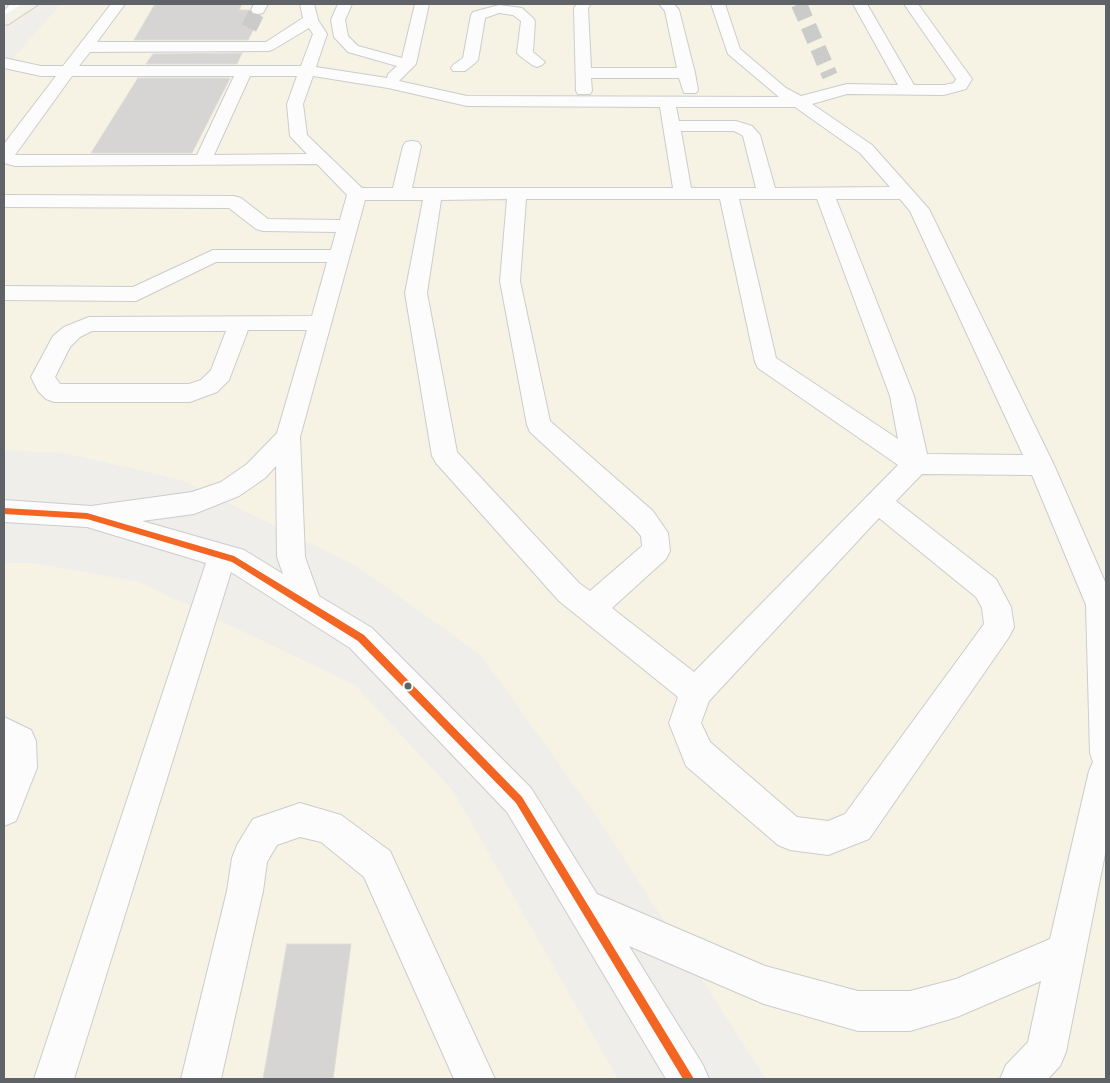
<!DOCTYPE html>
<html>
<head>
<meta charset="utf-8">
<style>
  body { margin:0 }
  #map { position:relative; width:1110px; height:1083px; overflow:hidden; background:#efeeea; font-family:Raleway,sans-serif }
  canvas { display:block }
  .frame { position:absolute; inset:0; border:5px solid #5f6368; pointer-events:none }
</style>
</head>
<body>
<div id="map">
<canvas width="1110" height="1083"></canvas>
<div class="frame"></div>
</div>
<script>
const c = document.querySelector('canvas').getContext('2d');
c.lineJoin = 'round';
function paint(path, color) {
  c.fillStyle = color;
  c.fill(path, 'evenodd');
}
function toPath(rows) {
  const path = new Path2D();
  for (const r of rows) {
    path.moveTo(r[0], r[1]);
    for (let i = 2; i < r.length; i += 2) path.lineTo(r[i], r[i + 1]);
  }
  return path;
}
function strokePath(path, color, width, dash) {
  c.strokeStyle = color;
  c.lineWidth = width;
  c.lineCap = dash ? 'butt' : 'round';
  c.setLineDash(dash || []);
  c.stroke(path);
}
paint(toPath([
  [61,4,1106,4,1106,1079,766,1079,601,823,482,656,358,567,182,480,65,453,4,450,4,69],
  [4,563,32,563,139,582,355,685,453,791,618,1079,4,1079]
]), '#f7f3e4');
const building = toPath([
  [155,4,242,4,239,10,249,10,253,15,261,15,248,40,134,40,155,4],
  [242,53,237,64,146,64,153,54,242,53],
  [138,78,230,78,192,153,91,153,138,78],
  [287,944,351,944,333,1079,263,1079,287,944]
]);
paint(building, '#d6d5d3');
strokePath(building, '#deddd9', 1);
strokePath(toPath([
  [799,4,830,76],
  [249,28,258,10]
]), '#cbcbca', 16, [16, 8]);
const minor = toPath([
  [10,4,25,4,9,22,4,23,4,11,10,4],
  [111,4,125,4,97,42,266,42,303,18,300,4,314,4,318,20,327,34,316,67,387,78,388,74,397,66,348,52,334,37,331,20,338,4,352,4,345,20,348,36,358,46,402,58,415,4,429,4,416,64,399,81,467,96,779,97,728,54,711,4,725,4,740,49,786,88,801,96,847,84,898,85,853,4,867,4,914,85,944,85,954,83,956,79,904,4,918,4,972,79,966,89,944,95,847,94,812,104,872,145,929,209,1054,465,1106,584,1106,849,1066,1052,1060,1066,1048,1079,1000,1079,1006,1065,1028,1042,1041,981,957,1017,910,1031,858,1031,764,1004,629,946,703,1065,709,1079,666,1079,507,812,350,648,231,572,74,1079,34,1079,206,563,87,527,4,522,4,500,91,506,192,492,221,482,247,464,277,433,307,330,248,330,229,380,217,392,190,402,54,402,46,399,38,391,31,377,53,336,64,327,89,317,312,316,327,262,216,262,136,301,4,300,4,286,133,287,213,250,331,250,336,232,263,231,256,229,229,208,4,207,4,195,234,196,241,198,268,219,340,220,347,195,317,164,15,166,4,163,4,144,56,76,41,76,4,68,4,58,41,66,63,66,111,4],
  [309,28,313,34,301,66,79,66,90,52,269,51,274,49,309,28],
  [72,76,234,76,197,155,15,155,72,76],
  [250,76,297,76,287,104,290,136,307,154,214,155,250,76],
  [313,76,388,88,467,106,660,107,673,188,412,188,421,146,418,142,412,141,406,142,403,146,393,188,362,188,307,135,303,104,313,76],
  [676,107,795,107,860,153,890,187,775,188,760,135,752,126,736,121,679,121,676,107],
  [681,131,734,131,740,134,743,136,756,188,691,188,681,131],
  [507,199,500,281,527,425,530,432,633,527,641,536,642,546,590,591,579,583,457,452,427,293,441,200,507,199],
  [526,199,720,199,755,362,758,368,898,465,694,672,612,608,666,559,670,551,668,533,653,511,550,421,520,281,526,199],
  [739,199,817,199,890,396,898,439,776,358,739,199],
  [836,199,900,199,910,211,1023,455,927,454,914,396,836,199],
  [365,200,423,200,405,293,432,456,436,463,559,601,678,697,669,723,686,766,778,845,790,850,828,855,869,839,1009,637,1014,627,1011,607,996,579,896,501,922,474,1032,475,1086,605,1090,753,1093,762,1089,771,1050,939,956,979,910,991,858,991,765,966,597,894,531,788,372,628,319,596,305,557,300,437,365,200],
  [92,331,226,331,211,370,201,380,189,384,60,384,55,377,70,347,80,337,92,331],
  [276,466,277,557,283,574,244,550,142,521,194,514,239,496,265,478,276,466],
  [879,518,976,597,982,608,984,624,845,814,828,821,797,817,710,742,701,723,709,701,879,518],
  [254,4,268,4,263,13,258,14,253,13,251,10,254,4],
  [577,4,591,4,588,8,591,68,677,68,665,11,659,4,674,4,679,10,695,73,698,90,696,93,684,93,679,78,591,78,592,91,590,94,578,94,576,91,574,8,577,4],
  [499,5,522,8,533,18,535,21,533,52,545,62,542,65,537,67,532,65,520,56,517,53,521,21,513,15,499,13,485,18,478,60,475,63,465,71,453,71,451,68,453,65,463,58,471,15,473,12,499,5],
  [4,717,31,730,36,741,37,768,16,821,4,826,4,717],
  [300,803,341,815,390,851,495,1079,454,1079,364,877,321,842,300,837,277,845,267,862,263,891,221,1079,181,1079,227,891,232,858,237,845,253,819,300,803]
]);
const major = toPath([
  [23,4,39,4,9,24,4,25,4,15,23,4]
]);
strokePath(minor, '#cbcccc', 2);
strokePath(major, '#d7ceb8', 2);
paint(minor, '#fdfcfc');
paint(major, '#f4f2e9');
paint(toPath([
  [4,508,87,513,234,556,364,635,522,797,694,1079,683,1079,516,803,358,641,232,562,87,519,4,514,4,508]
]), '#f26522');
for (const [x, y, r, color] of [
  [408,686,4.5,"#5f6368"]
]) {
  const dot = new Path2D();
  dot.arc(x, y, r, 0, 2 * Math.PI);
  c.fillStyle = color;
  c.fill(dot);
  strokePath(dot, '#fff', 2);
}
</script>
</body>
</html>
